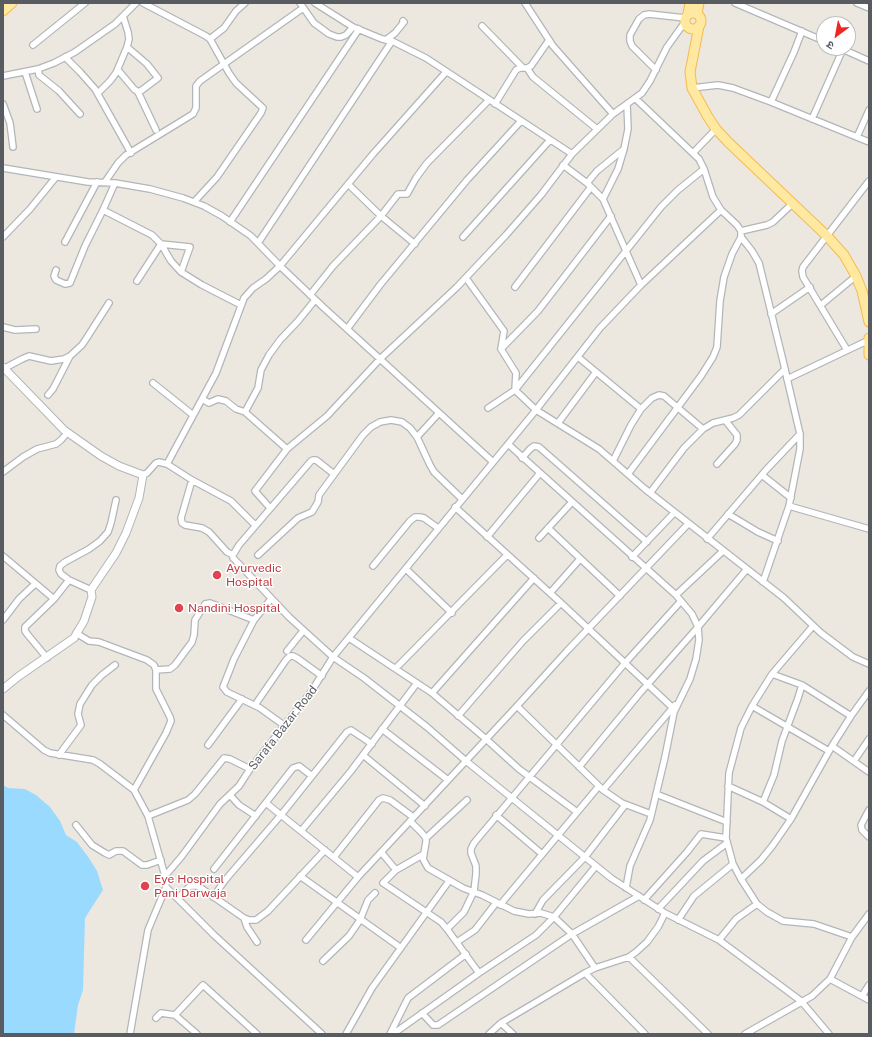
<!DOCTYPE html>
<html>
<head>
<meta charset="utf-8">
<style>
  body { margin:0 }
  #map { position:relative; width:872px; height:1037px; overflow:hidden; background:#ece8df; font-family:"Public Sans","Noto Sans Devanagari",sans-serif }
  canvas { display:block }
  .frame { position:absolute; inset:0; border:4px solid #585c60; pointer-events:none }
  .north { position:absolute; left:816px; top:16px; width:40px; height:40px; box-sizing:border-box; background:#fff; border:1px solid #bcbebf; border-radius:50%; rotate:212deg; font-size:11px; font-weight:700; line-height:16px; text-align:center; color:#585c60 }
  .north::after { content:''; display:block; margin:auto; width:14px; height:18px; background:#ec2724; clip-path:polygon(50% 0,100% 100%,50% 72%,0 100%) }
</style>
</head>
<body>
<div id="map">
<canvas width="872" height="1037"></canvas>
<div class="frame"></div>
<div class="north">उ</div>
</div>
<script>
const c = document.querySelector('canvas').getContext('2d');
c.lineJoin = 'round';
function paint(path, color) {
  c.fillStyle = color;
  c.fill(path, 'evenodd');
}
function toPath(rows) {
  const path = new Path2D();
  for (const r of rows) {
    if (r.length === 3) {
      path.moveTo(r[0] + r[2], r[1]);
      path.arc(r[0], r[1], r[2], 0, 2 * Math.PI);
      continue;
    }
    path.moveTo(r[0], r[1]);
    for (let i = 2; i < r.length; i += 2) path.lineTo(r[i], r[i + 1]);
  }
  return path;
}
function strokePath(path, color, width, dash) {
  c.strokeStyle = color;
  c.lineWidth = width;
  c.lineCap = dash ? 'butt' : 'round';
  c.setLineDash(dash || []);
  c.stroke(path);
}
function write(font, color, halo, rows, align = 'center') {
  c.font = font + ' "Public Sans",sans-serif';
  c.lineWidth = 3;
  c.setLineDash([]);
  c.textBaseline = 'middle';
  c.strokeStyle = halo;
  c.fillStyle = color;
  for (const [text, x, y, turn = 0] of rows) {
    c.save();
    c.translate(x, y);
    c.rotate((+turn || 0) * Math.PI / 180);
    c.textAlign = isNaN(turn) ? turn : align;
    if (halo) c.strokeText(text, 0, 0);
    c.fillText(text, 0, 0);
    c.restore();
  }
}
paint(toPath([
  [3,785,8,788,25,789,36,795,50,807,60,821,66,835,77,842,89,858,97,871,103,890,85,918,83,990,78,1005,74,1034,3,1034]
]), '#9bdaff');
const minor = toPath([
  [143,3,206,36,210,39,229,73,236,83,263,108,261,113,217,177,194,202],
  [300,3,314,23,329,34,337,37,341,37,346,35,353,27],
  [315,3,353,27,382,39,392,41,426,58,572,154],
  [525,3,553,46,613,114],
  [735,3,824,41],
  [857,3,869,8],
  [482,26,522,67],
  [210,39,224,28,236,11,245,3],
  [386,40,395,33,404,22,403,21],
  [33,45,85,3],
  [840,48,869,61],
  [65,57,80,72,95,89,131,153],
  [527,68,533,77,597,129],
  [38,69,39,75,59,91,80,114],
  [118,70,134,89,138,92,142,90,158,78,147,64,127,47],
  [656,70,632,46,630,41,630,35,639,19,644,15,649,14,685,18],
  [25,72,37,109],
  [3,76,38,69,54,63,75,52,115,24,136,3],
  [692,88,718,85,733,88,771,102,869,142],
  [138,92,156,130],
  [98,93,110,81,116,73,127,47,129,39,128,32,123,16],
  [771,102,794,52,802,31],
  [3,104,10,123,13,147],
  [495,104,516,70,520,68,527,68,531,66,549,40],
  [812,119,843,49],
  [857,137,869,110],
  [693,153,716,129],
  [563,165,587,183,603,199,641,285],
  [3,168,88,182,115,183,150,189,183,198,204,206,222,216,251,236,280,266,373,154,446,72],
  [105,182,118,163,126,155,193,114,196,108,196,86,200,81,303,8],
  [587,183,597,171,624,149],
  [348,184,381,216,415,244],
  [603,199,618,169,624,149,628,129,627,104],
  [103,210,152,235,161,244,171,261,181,272,202,285,241,305],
  [230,222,359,29],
  [741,231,767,225,773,222,792,204],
  [3,237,30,209,56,177],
  [463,237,550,140],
  [741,237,752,251,759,263,783,361,800,434,800,449,789,506,763,582],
  [65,242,97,182],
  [258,243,392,41],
  [56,270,54,276,56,280,65,284,70,283,85,246,103,210,115,183],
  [466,278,504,331,501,349,516,373,515,390,536,410,599,449,645,489,784,598,821,633,853,657,869,664],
  [137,281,161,244,190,247,181,272],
  [515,287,591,187],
  [310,295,333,266,381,216,398,194,407,194,416,178,427,163,489,100],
  [821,305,856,276],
  [771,314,810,287],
  [3,327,15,330,36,329],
  [347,329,380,285,467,180,521,121],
  [501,349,538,311,611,216],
  [847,350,803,277,802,271,803,267,869,181],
  [578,357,641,409],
  [5,368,22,359,29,356,51,361,64,359,70,356,82,345,86,339,109,303],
  [787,379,869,340],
  [153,383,193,415],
  [48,395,53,389,70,356],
  [202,399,209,403,218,399,226,401,236,409,245,412,287,449],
  [488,408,515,390,661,207,678,190,704,169],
  [245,412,258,388,261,370,269,355,280,340,298,321,315,300],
  [558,423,596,372],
  [417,437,439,413],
  [508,444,676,595,692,614,698,627,699,640,696,659,690,679,674,712,665,757,650,820,630,866,626,888],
  [522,458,530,449,534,446,539,447,647,542],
  [613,461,631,425,641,409,652,398,659,395,664,396,703,429],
  [167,464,216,373,244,298,253,288,266,279,280,266,323,307,493,462],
  [717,464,735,444,737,440,737,435,725,420],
  [3,472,23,457,37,449,56,444,61,440,67,433],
  [334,474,316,460,313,460,311,461,239,545,233,555,233,558,238,563,289,617,333,657,364,678,427,727,466,761,611,878,665,913,719,940,801,1001,829,1034],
  [628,474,701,376,713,357,717,347,720,301,724,277,732,254,741,237,741,231,737,225,721,210,713,197,704,169,699,159,636,99],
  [143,475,147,473,156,463,159,462,167,464,192,480,231,501,255,525],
  [762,475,791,498],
  [192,480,181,518,182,523,185,525,202,528,209,532,227,552,233,555],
  [650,493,684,448,703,429,713,423,733,418,739,415,785,369],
  [789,506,869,529],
  [455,507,561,603,673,708],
  [270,508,255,491,287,449,327,416,380,359,457,287,506,235,541,195,572,154,613,114,642,93,650,81,667,47,685,22],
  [728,514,758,532,778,541],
  [548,528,620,596],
  [487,537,540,473],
  [539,538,572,502],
  [707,539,766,470,800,434],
  [258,555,298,518,312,512,318,502,319,495,363,435,371,427,380,422,391,420,402,422,410,428,417,437,430,465,434,472,462,499],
  [3,556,54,599],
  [632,557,674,513],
  [373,566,410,521,415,517,420,517,424,518,438,528],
  [406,569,452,613],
  [91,590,69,580,61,574,59,570,60,566,65,562,89,549,100,541,108,532,111,523,116,500],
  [550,593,580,559],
  [676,595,723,551],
  [271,599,254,620,234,659,223,687,227,692,260,708,285,726],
  [3,620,19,599,35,584],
  [813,626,772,674,752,706,741,728,729,773,726,838,733,864,741,879,757,904,767,912,783,921,814,924,852,937],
  [76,633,89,641,99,642,147,660,154,665,156,670,156,689,170,717,171,721,166,733,134,790],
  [349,638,432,693,486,739,519,769,577,812],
  [287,651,303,631],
  [47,658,28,635,25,631,25,627,54,599,69,580],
  [396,668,507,555],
  [156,670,170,669,175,665,192,642,194,635,195,620,205,604,210,603,254,620],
  [772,674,802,685,851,716],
  [432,693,534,578],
  [255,705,286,660,290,656,293,656,297,658,322,676],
  [517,706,603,790,622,803,651,814],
  [752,706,829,751],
  [3,715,44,750,50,753,93,760,100,764,134,790,148,816,165,876,166,887,148,930,130,1034],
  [458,716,523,641,561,603],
  [382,729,448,780],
  [208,745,242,699],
  [832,746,869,772],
  [59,755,81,725,78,714,80,704,92,685,102,675,115,665],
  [363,755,425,806],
  [854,761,869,739],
  [579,767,640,693,698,627,747,569],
  [728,786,763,802,791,819],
  [603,790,675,705],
  [656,794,727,822],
  [230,795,239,805,256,816],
  [763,802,774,775,782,741,798,698,802,685],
  [266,803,358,877],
  [869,810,861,825,862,830,869,837],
  [496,815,542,854],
  [148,816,188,800,195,794,224,758,230,759,250,769],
  [410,821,421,832,426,838,426,842,423,859,428,868,463,888,482,895,514,911,529,914,541,913,554,917,572,934,595,968],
  [76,825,92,845,105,853,109,855,116,851,123,851,142,865,147,865,161,860],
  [301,831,351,771,417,683],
  [426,838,467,800],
  [381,852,396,870,383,883,441,922,447,929,479,973],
  [334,857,379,800,383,798,390,800,413,817],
  [214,869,293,768,299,766,312,776],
  [396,870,424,854],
  [165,876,182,856,220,804,239,786,250,769,311,692,333,657,536,410,600,328,641,285,721,210],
  [300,876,401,948],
  [741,879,761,860,773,845,791,819,832,746,851,716,869,691],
  [166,887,214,935,322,1034],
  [213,897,226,879,281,815,347,732,351,730,372,744],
  [178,898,190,886,198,886,244,918,249,920,256,920,268,911,325,850],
  [644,900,687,852,701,834,726,838],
  [500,905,599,786],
  [658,909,703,861,727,843],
  [535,914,543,900,585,857,625,805],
  [244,918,247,927,257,942],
  [678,920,694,896,733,864],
  [447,929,464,912,474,891,476,874,476,866,471,853,471,849,474,843,625,663,681,601],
  [306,940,358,877,517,706,567,651,688,524],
  [719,940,736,919,757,904],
  [457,942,475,930,496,903],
  [629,957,708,1034],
  [323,961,349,936,360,920,368,900,375,893],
  [585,973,645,1034],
  [830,979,852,937,869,914],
  [862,996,869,985],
  [422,1013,433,1025,438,1025,572,934,639,896],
  [175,1015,197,1034],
  [156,1018,161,1013,175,1015,203,985,257,1034],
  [501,1023,513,1034],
  [346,1034,372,988,449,881],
  [390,1034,408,998,466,954],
  [393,1034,479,973,536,935,554,917,596,866],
  [489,1034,501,1023,585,973,595,968,629,957,636,952,647,942,658,927,665,913],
  [745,1034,812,996,830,979,869,1000]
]);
const tertiary = toPath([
  [3,367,64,430,101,456,119,466,143,475,139,498,126,533,116,553,93,587,91,590,92,597,84,621,74,638,19,676,3,689]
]);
const primary = toPath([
  [3,11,12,3],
  [693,21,8],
  [688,14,690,3],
  [697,14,699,3],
  [699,26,690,72,692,88,708,117,716,129,728,142,827,236,844,255,856,276,862,291,869,322],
  [869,338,869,355]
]);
strokePath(minor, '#b2b6ba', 8);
strokePath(tertiary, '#b2b6ba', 9);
strokePath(primary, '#f4bb4f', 11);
strokePath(minor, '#fff', 5.5);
strokePath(tertiary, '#fff', 7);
strokePath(primary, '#ffe9a0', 9);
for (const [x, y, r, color] of [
  [217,575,5,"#e0444e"],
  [179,608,5,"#e0444e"],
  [145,886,5,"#e0444e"]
]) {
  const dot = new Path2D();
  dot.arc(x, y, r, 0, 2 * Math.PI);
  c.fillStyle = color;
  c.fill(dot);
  strokePath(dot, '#fff', 1.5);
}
write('12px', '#be3a42', '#fff', [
  ["Ayurvedic",226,568],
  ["Hospital",226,582],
  ["Nandini Hospital",188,608],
  ["Eye Hospital",154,879],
  ["Pani Darwaja",154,893]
], 'left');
write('12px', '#585c60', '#fff', [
  ["Sarafa Bazar Road",283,728,-52]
]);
</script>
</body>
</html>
